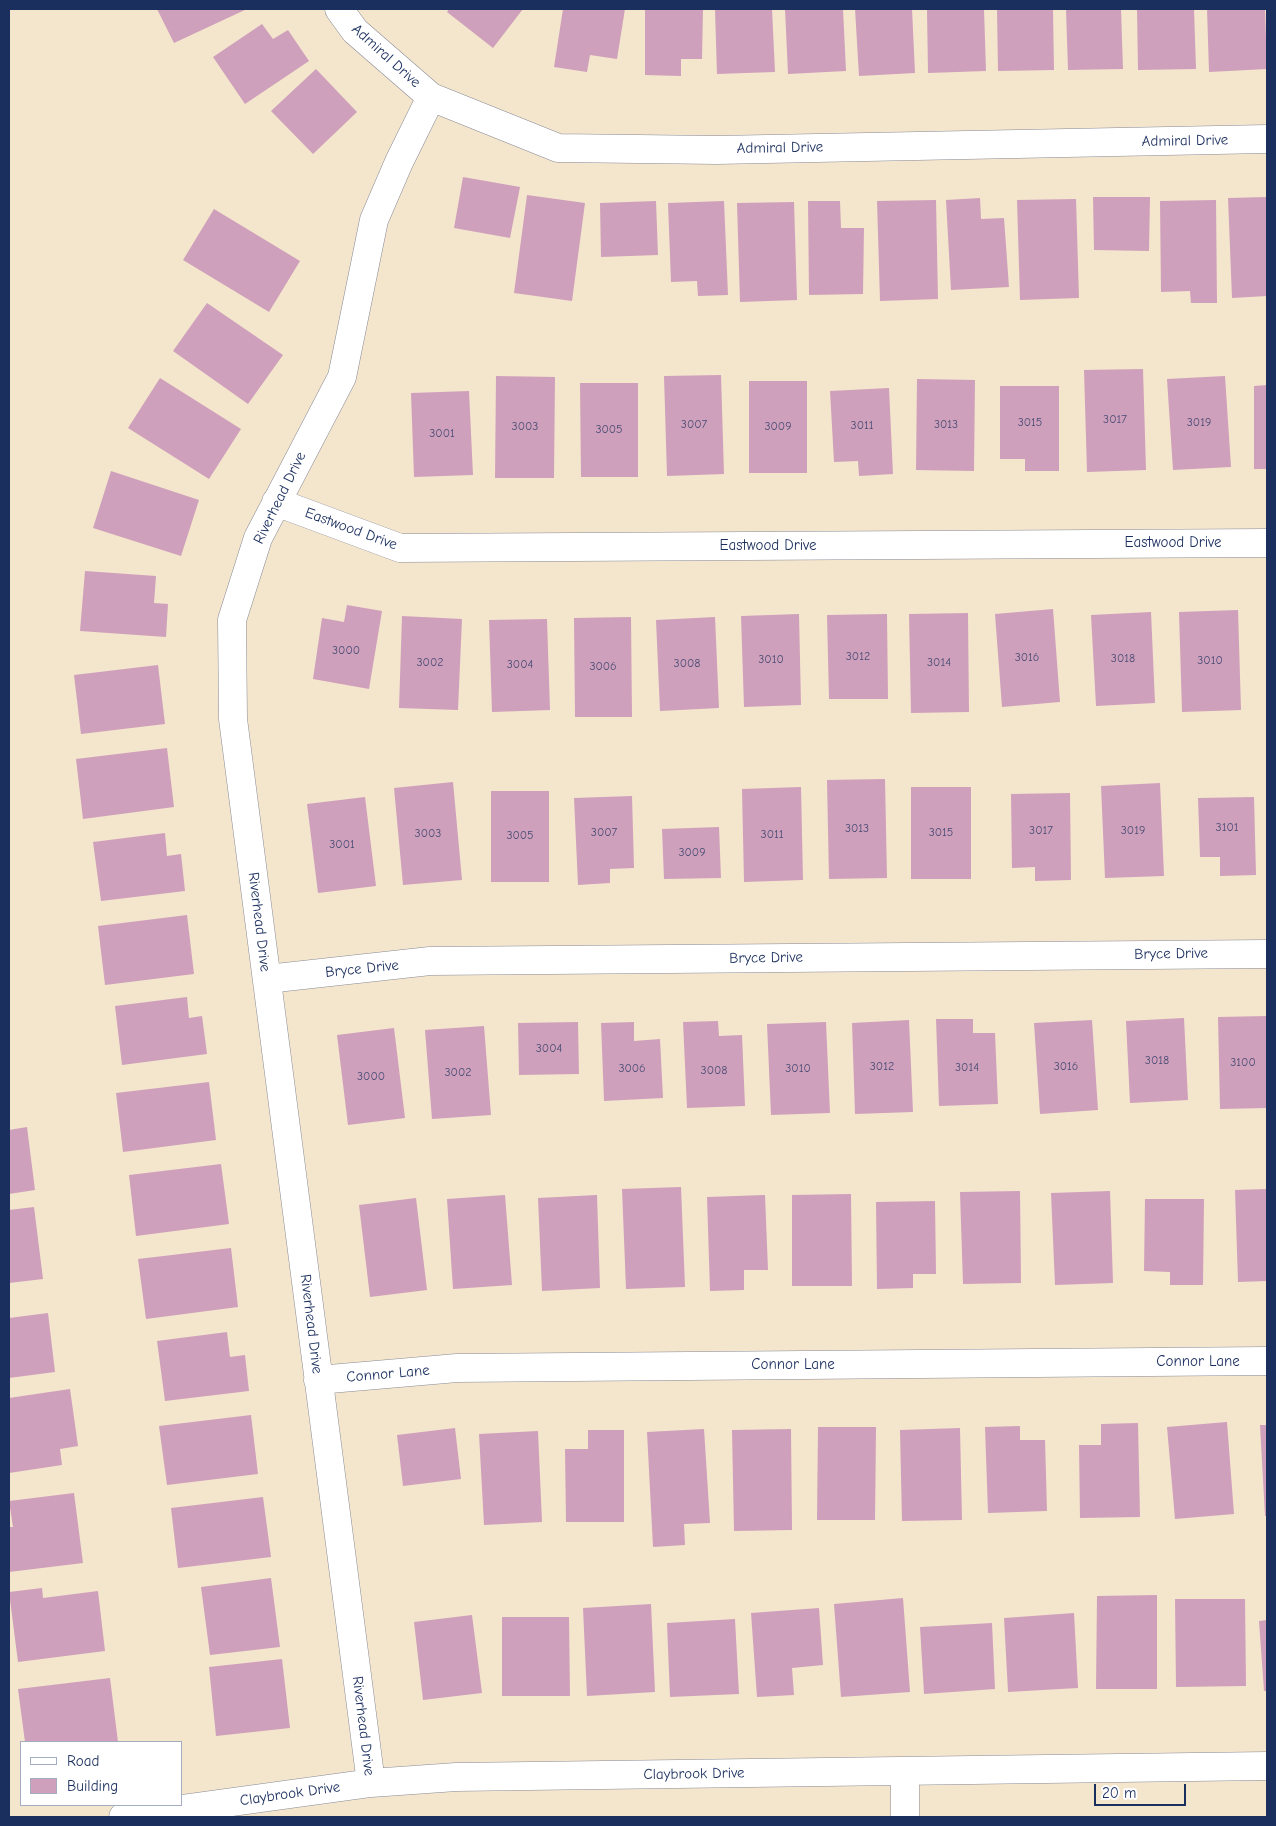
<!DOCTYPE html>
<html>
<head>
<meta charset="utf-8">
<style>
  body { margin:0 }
  #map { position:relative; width:1276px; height:1826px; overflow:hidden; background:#f4e5cd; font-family:"Comic Neue",sans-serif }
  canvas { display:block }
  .frame { position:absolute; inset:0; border:10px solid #1b2f5e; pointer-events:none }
  .legend { position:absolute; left:20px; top:1741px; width:162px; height:65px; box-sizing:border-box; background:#fff; border:1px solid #a4acbf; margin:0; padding:6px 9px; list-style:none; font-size:15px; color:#1b2f5e }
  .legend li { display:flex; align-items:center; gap:10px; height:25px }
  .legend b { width:25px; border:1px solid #a4acbf }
  .scale { position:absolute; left:1094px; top:1784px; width:92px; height:22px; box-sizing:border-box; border:2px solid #1b2f5e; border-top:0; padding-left:6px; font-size:15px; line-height:18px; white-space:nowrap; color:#1b2f5e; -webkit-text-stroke:4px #fff; paint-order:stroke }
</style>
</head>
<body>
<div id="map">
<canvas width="1276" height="1826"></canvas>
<div class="frame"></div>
<ul class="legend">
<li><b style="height:6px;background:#fff"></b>Road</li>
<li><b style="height:14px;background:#cfa0bb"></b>Building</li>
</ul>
<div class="scale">20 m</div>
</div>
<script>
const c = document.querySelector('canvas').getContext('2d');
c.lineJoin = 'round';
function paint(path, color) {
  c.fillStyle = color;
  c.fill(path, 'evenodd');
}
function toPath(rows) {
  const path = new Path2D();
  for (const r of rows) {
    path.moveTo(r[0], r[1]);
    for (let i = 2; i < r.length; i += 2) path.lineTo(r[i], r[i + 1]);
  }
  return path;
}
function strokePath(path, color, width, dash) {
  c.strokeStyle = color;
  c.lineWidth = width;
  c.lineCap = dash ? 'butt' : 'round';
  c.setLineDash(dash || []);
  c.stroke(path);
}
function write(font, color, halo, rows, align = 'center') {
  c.font = font + ' "Comic Neue",sans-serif';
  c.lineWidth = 4;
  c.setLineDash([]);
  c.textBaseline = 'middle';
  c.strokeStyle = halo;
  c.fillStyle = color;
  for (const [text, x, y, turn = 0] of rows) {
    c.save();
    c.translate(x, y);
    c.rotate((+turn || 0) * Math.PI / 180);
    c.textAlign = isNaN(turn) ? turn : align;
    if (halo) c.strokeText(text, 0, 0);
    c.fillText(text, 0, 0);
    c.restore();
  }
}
paint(toPath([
  [157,9,247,9,174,43],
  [449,9,523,9,493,48,447,12],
  [563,9,625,9,617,59,590,55,587,72,554,67],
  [645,9,703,9,702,59,681,59,681,76,645,75],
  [715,9,772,9,775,72,717,74],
  [785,9,843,9,846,71,788,74],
  [855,9,912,9,915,73,859,76],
  [927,9,984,9,986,71,928,73],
  [997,9,1053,9,1054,70,998,71],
  [1066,9,1121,9,1123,69,1068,70],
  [1137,9,1194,9,1196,69,1138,70],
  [1207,9,1265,9,1267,69,1209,72],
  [262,24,273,39,288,30,309,61,245,104,213,57],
  [316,69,357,112,313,154,271,111],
  [463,177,520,187,510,238,454,228],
  [527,195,585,203,572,301,514,293],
  [1093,197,1150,197,1149,251,1094,250],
  [1267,197,1267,296,1232,298,1228,198],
  [980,198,981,219,1004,218,1009,287,951,290,946,200],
  [1076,199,1079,298,1020,300,1017,200],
  [936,200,938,299,880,301,877,201],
  [1216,200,1217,303,1191,303,1190,291,1161,292,1160,201],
  [656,201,658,255,601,257,600,203],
  [724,201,728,295,698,296,697,281,671,282,668,203],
  [808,201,840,201,841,228,864,228,863,294,809,295],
  [794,202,797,300,740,302,737,203],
  [214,209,300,261,269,312,183,260],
  [207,303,283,355,248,404,173,351],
  [1143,369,1146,470,1087,472,1084,370],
  [721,375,724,474,667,476,664,376],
  [496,376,555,377,554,478,495,478],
  [1225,376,1231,467,1173,470,1167,379],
  [160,378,241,429,209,479,128,428],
  [917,379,975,380,974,471,916,470],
  [749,381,807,381,807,473,749,473],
  [580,383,638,383,638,477,581,477],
  [1267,385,1267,469,1254,469,1254,386],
  [1000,386,1059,386,1059,471,1025,471,1025,459,1000,459],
  [889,388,893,474,859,476,858,461,834,462,830,391],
  [469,391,473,475,414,477,411,393],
  [111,471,199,500,181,556,93,528],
  [85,571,156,576,154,603,168,604,166,637,80,631],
  [347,605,382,611,369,689,313,679,322,618,344,622],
  [1053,609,1060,702,1002,707,995,614],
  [1238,610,1241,710,1182,712,1179,612],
  [1151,612,1155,703,1096,706,1091,615],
  [968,613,969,712,911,713,909,614],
  [799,614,801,705,744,707,741,616],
  [887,614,888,699,829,699,827,615],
  [402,616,462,619,458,710,399,708],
  [631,617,632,717,575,717,574,618],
  [715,617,719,708,660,711,656,620],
  [547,619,550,710,492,712,489,620],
  [158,665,165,724,81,734,74,675],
  [167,748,174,807,83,819,76,759],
  [885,779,887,878,829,879,827,780],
  [453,782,462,880,403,885,394,788],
  [1160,783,1164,876,1105,878,1101,786],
  [801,787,803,880,744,882,742,789],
  [911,787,971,787,971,879,911,879],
  [491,791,549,791,549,882,491,882],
  [1070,793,1071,880,1035,881,1035,867,1012,868,1011,794],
  [632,796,634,868,610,869,610,883,578,885,574,798],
  [365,797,376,886,318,893,307,804],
  [1254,797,1256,875,1220,876,1220,857,1200,857,1198,798],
  [719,827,721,878,664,879,662,829],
  [165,833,167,856,181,854,185,891,101,901,93,842],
  [187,915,194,974,105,985,98,926],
  [187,997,189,1018,202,1016,207,1054,122,1065,115,1006],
  [1267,1016,1267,1108,1220,1109,1218,1017],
  [1184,1018,1188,1100,1130,1103,1126,1021],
  [936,1019,973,1019,973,1033,995,1033,998,1104,939,1106],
  [909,1020,913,1112,855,1114,852,1023],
  [1092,1020,1098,1110,1040,1114,1034,1023],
  [718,1021,719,1036,742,1035,745,1106,687,1108,683,1022],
  [578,1022,579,1074,519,1075,518,1023],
  [634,1022,634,1041,660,1039,663,1098,604,1101,601,1023],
  [826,1022,830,1113,771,1115,767,1024],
  [484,1026,491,1115,432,1119,425,1030],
  [394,1028,405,1118,348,1125,337,1035],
  [209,1082,216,1140,123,1152,116,1093],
  [27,1127,35,1190,9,1194,9,1130],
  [221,1164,229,1224,136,1236,129,1175],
  [681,1187,685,1287,626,1289,622,1189],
  [1267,1189,1267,1281,1238,1282,1235,1190],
  [1020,1191,1021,1283,963,1284,960,1192],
  [1110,1191,1113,1283,1055,1285,1051,1193],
  [851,1194,852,1286,792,1286,792,1195],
  [505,1195,512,1285,453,1289,447,1199],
  [597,1195,600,1288,542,1291,538,1198],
  [765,1195,768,1270,744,1270,744,1290,710,1291,707,1197],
  [416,1198,427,1290,370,1297,359,1205],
  [1145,1199,1204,1199,1203,1285,1170,1285,1170,1272,1144,1271],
  [935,1201,936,1274,913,1274,913,1288,877,1289,876,1202],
  [34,1207,43,1279,9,1283,9,1210],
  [231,1248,238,1307,146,1319,138,1259],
  [48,1313,55,1372,9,1378,9,1318],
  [227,1332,230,1357,245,1355,249,1391,165,1401,157,1341],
  [70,1389,78,1446,60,1449,62,1465,9,1473,9,1398],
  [251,1415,258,1474,167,1485,159,1426],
  [1227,1422,1234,1514,1175,1519,1167,1427],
  [1138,1423,1140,1517,1080,1518,1079,1445,1101,1445,1101,1424],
  [1260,1425,1267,1425,1267,1516,1265,1516],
  [1020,1426,1020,1440,1045,1440,1047,1511,988,1513,985,1427],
  [818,1427,876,1427,875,1520,817,1520],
  [455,1428,461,1479,403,1486,397,1435],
  [960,1428,962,1520,902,1521,900,1430],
  [704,1429,710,1523,684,1524,685,1545,653,1547,647,1432],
  [791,1429,792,1530,734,1531,732,1430],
  [588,1430,624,1430,624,1522,566,1522,565,1449,588,1449],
  [538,1431,542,1522,484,1525,479,1434],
  [74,1493,83,1563,9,1572,9,1527,13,1527,9,1501],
  [263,1497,271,1557,178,1568,171,1508],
  [271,1578,280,1647,210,1655,201,1587],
  [42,1588,43,1598,98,1591,105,1651,18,1662,9,1592],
  [1157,1595,1157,1689,1096,1689,1097,1596],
  [903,1598,910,1692,841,1697,834,1604],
  [1175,1599,1245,1599,1246,1686,1176,1687],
  [651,1604,655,1692,587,1696,583,1608],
  [819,1608,823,1665,792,1668,794,1695,757,1697,751,1613],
  [1074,1613,1078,1688,1008,1692,1004,1618],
  [472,1615,482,1693,423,1700,414,1622],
  [502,1617,569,1617,570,1696,502,1696],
  [735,1619,739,1694,670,1697,667,1623],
  [1267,1620,1267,1691,1264,1691,1259,1621],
  [992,1623,995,1689,924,1694,920,1627],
  [282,1659,290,1728,216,1736,209,1667],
  [110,1678,118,1742,25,1742,18,1689]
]), '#cfa0bb');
const street = toPath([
  [339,9,355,31,431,97,558,148,717,150,1267,139],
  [276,502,400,548,1267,543],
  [267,979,430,961,1267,954],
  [318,1380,457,1368,1267,1361],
  [371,1783,233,719,232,620,258,538,342,377,374,220,399,162,431,97],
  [123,1817,371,1783,456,1777,1267,1766],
  [905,1817,905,1771]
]);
strokePath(street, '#888a96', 29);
strokePath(street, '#fff', 28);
write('12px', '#484b75', null, [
  ["3017",1115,420],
  ["3015",1030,423],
  ["3019",1199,423],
  ["3007",694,425],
  ["3013",946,425],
  ["3011",862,426],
  ["3003",525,427],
  ["3009",778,427],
  ["3005",609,430],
  ["3001",442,434],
  ["3000",346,651],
  ["3012",858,657],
  ["3016",1027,658],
  ["3018",1123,659],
  ["3010",771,660],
  ["3010",1210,661],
  ["3002",430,663],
  ["3014",939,663],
  ["3008",687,664],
  ["3004",520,665],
  ["3006",603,667],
  ["3101",1227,828],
  ["3013",857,829],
  ["3017",1041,831],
  ["3019",1133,831],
  ["3007",604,833],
  ["3015",941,833],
  ["3003",428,834],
  ["3011",772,835],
  ["3005",520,836],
  ["3001",342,845],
  ["3009",692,853],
  ["3004",549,1049],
  ["3018",1157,1061],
  ["3100",1243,1063],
  ["3012",882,1067],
  ["3016",1066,1067],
  ["3014",967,1068],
  ["3006",632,1069],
  ["3010",798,1069],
  ["3008",714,1071],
  ["3002",458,1073],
  ["3000",371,1077]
]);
write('15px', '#1b2f5e', '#fff', [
  ["Admiral Drive",386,56,42],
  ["Admiral Drive",1185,141,-1],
  ["Admiral Drive",780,148,-1],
  ["Riverhead Drive",280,498,-64],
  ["Eastwood Drive",351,529,20],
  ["Eastwood Drive",1173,543],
  ["Eastwood Drive",768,546],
  ["Riverhead Drive",259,922,83],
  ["Bryce Drive",1171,954,-1],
  ["Bryce Drive",766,958,-1],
  ["Bryce Drive",362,969,-6],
  ["Riverhead Drive",311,1324,83],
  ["Connor Lane",1198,1362],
  ["Connor Lane",793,1365],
  ["Connor Lane",388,1374,-5],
  ["Riverhead Drive",363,1726,83],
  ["Claybrook Drive",694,1774,-1],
  ["Claybrook Drive",290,1794,-8]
]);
</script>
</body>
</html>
